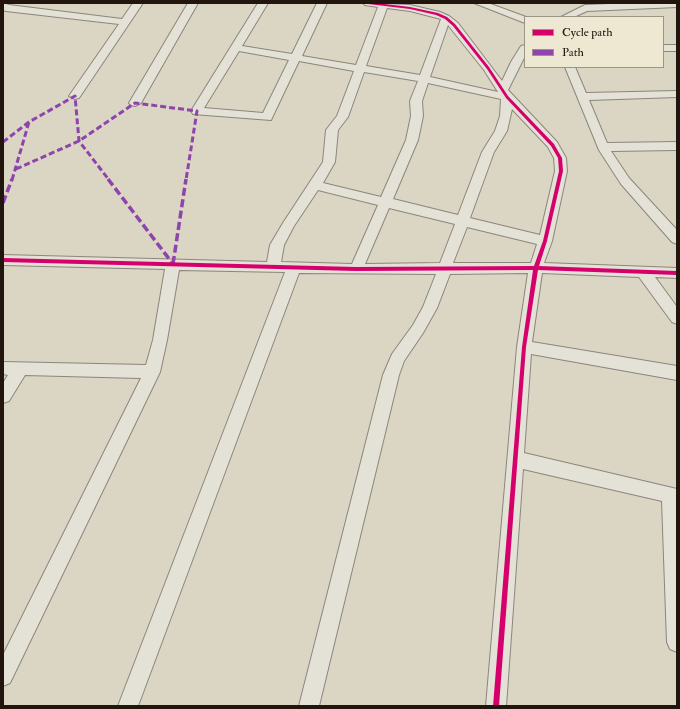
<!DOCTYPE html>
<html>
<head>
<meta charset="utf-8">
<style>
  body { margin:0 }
  #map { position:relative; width:680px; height:709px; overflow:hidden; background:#dbd5c3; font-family:"IM FELL Double Pica",serif }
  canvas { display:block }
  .frame { position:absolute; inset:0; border:4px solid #21150e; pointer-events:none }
  .legend { position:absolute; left:524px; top:16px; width:140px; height:52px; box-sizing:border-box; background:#eee8d2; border:1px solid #9c9484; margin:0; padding:5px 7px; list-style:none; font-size:12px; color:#21150e }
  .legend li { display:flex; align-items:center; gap:8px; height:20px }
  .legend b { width:20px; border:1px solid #9c9484 }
</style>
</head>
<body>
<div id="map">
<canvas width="680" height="709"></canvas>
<div class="frame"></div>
<ul class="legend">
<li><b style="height:5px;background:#d6006c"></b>Cycle path</li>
<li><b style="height:5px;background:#8e44ad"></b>Path</li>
</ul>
</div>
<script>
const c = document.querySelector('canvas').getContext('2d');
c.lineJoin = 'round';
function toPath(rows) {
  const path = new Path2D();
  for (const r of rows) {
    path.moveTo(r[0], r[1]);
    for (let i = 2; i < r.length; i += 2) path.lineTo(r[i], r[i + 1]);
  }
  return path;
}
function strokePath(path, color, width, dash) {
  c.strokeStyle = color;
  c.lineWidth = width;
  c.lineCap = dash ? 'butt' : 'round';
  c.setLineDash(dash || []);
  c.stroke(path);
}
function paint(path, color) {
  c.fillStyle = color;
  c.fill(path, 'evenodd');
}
const street = toPath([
  [3,3,9,5,122,19,133,3,143,3,79,98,75,99,69,96,119,24,6,11,3,10,3,3],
  [188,3,198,3,141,103,135,106,131,105,129,103,188,3],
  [258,3,268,3,242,46,292,54,317,3,327,3,302,56,356,65,378,7,365,5,363,3,410,5,440,12,449,16,458,23,502,81,511,62,521,46,525,45,525,56,508,90,557,142,566,158,567,171,552,241,544,263,677,268,677,278,655,277,677,307,677,324,672,322,639,277,542,273,532,342,677,366,677,380,531,354,524,453,677,489,677,652,670,649,667,642,662,501,523,469,506,706,486,706,517,347,528,273,450,274,437,308,423,333,404,361,399,375,319,706,299,706,383,375,392,354,413,325,423,307,436,274,299,273,138,706,118,706,285,272,179,270,167,340,160,372,10,683,3,686,3,655,141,378,25,375,9,401,3,403,3,383,8,375,3,374,3,362,146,365,153,340,165,269,3,265,3,255,267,262,270,245,283,223,323,162,326,130,337,116,354,71,299,61,271,120,193,114,191,111,258,3],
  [387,8,410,11,441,19,420,75,366,66,387,8],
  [448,25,484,70,498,92,430,77,448,25],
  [239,51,289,60,263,113,204,108,239,51],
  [364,72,418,81,410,101,411,116,406,140,381,197,323,183,335,162,338,130,348,117,364,72],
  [428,83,501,99,500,116,495,131,482,152,458,215,393,199,418,140,423,116,422,101,428,83],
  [512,109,548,147,554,158,555,171,540,235,470,218,494,152,507,131,512,109],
  [318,190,378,205,352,264,281,262,284,245,294,226,318,190],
  [389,208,455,224,440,263,365,264,389,208],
  [467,227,537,244,531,263,453,263,467,227],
  [474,3,488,3,526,17,525,23,474,3],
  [634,3,677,3,677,7,587,11,574,17,561,17,585,5,634,3],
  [663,45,677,45,677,51,663,51,663,45],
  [565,67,575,67,586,93,677,91,677,97,589,100,607,143,677,142,677,150,611,151,629,178,677,230,677,244,672,242,621,184,599,150,565,67]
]);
strokePath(street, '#8b867c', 2);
paint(street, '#e4e1d7');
strokePath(toPath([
  [3,142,29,122,75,96,79,141,109,180],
  [16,169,79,141,135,103,197,111,186,180],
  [12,180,29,122]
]), '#8e44ad', 3, [6, 3]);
strokePath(toPath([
  [108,179,173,264],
  [3,203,12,179],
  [173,264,186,179]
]), '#8e44ad', 3.5, [8, 3.5]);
paint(toPath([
  [366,3,376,3,410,7,438,13,447,17,455,24,489,67,508,96,554,144,562,158,563,171,547,241,539,266,677,271,677,275,538,270,526,347,499,706,493,706,522,347,533,270,356,271,3,262,3,258,356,267,534,266,543,241,559,171,558,158,551,146,506,98,487,69,453,26,445,19,436,15,410,9,368,4,366,3]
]), '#d6006c');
</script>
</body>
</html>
